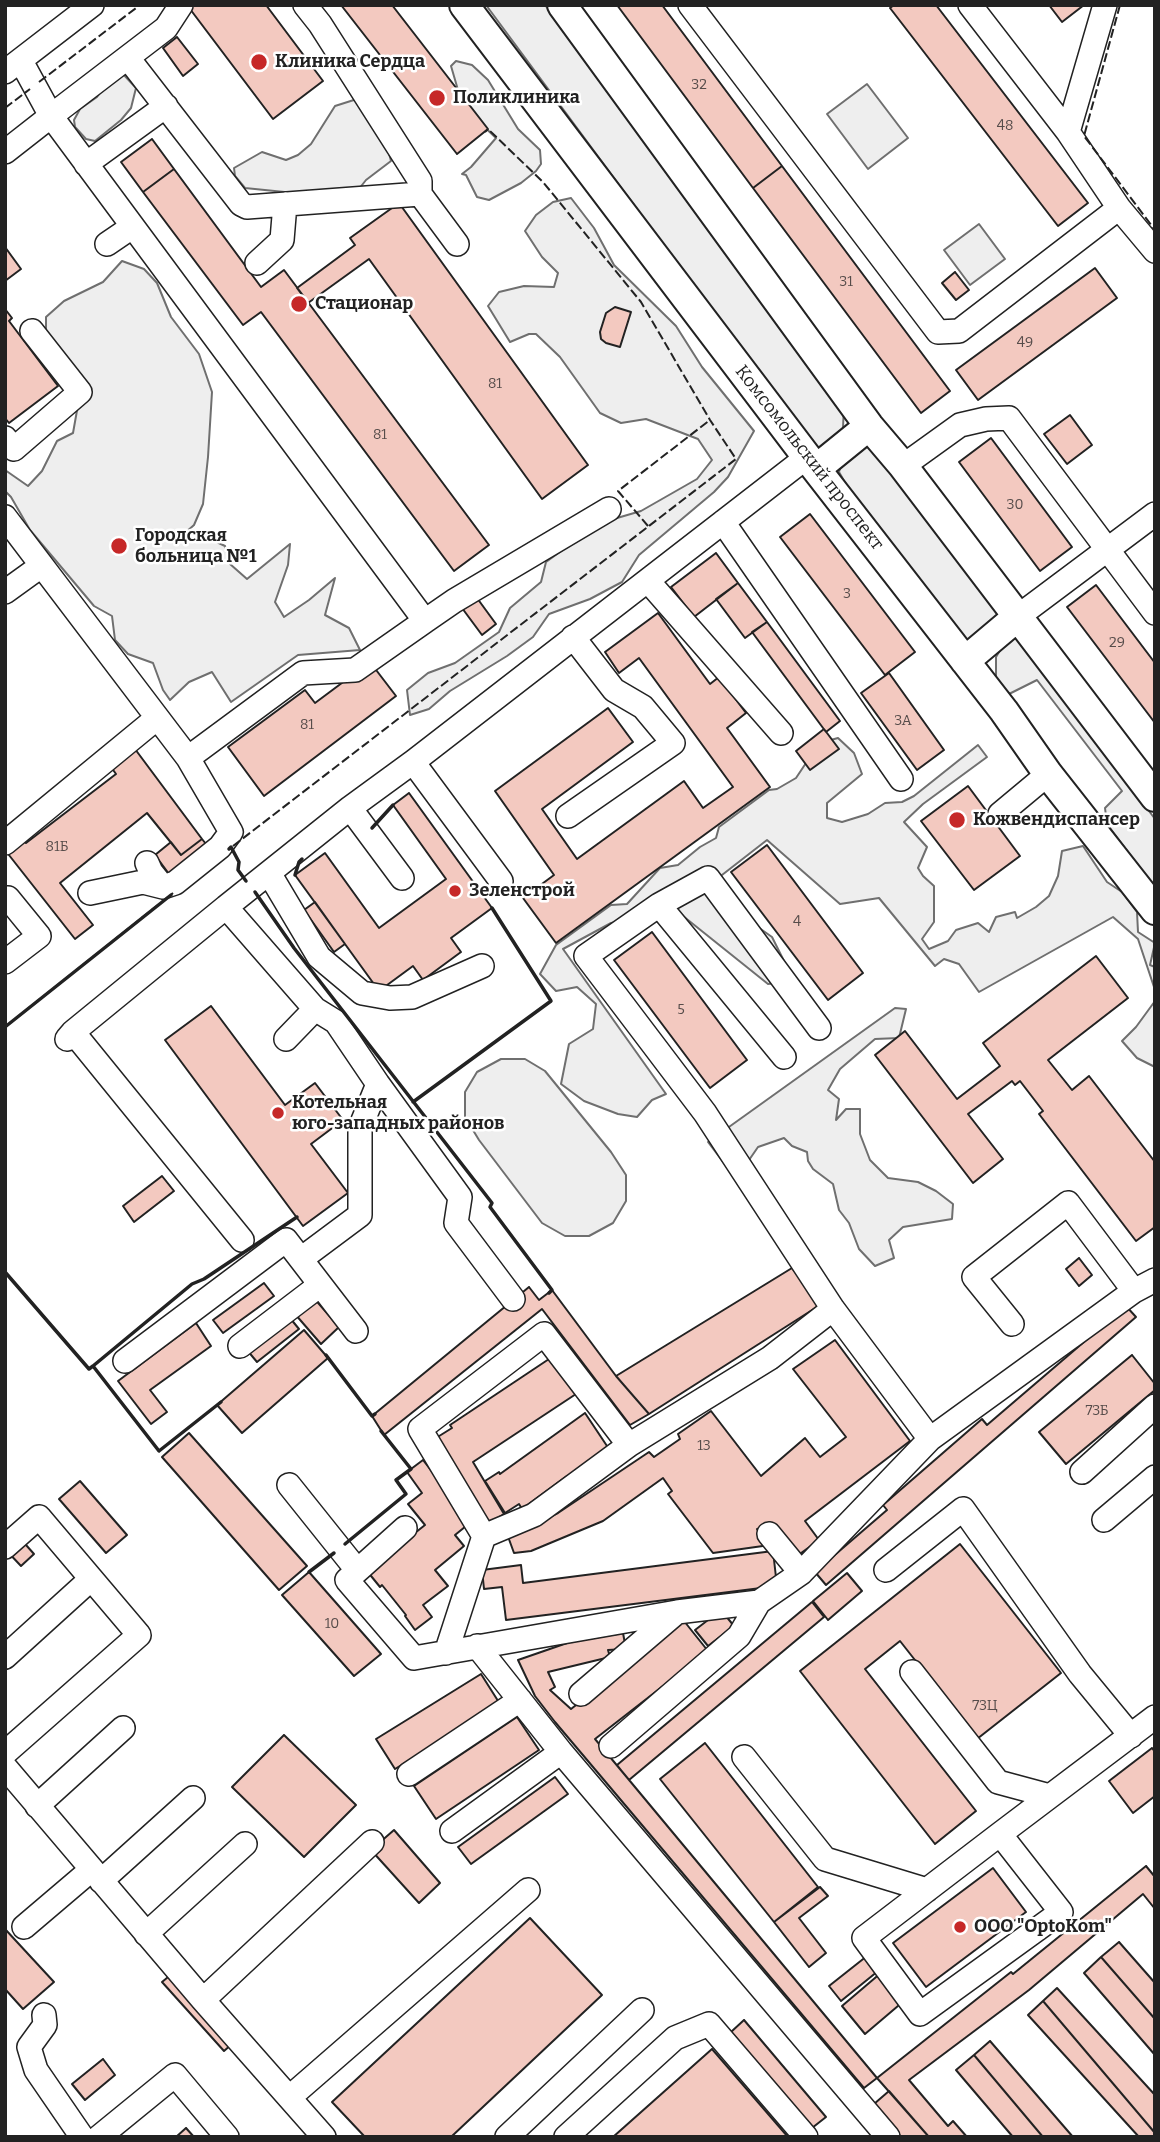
<!DOCTYPE html>
<html>
<head>
<meta charset="utf-8">
<style>
  body { margin:0 }
  #map { position:relative; width:1160px; height:2142px; overflow:hidden; background:#fff; font-family:Bitter,serif }
  canvas { display:block }
  .frame { position:absolute; inset:0; border:7px solid #222; pointer-events:none }
</style>
</head>
<body>
<div id="map">
<canvas width="1160" height="2142"></canvas>
<div class="frame"></div>
</div>
<script>
const c = document.querySelector('canvas').getContext('2d');
c.lineJoin = 'round';
function paint(path, color) {
  c.fillStyle = color;
  c.fill(path, 'evenodd');
}
function toPath(rows) {
  const path = new Path2D();
  for (const r of rows) {
    path.moveTo(r[0], r[1]);
    for (let i = 2; i < r.length; i += 2) path.lineTo(r[i], r[i + 1]);
  }
  return path;
}
function strokePath(path, color, width, dash) {
  c.strokeStyle = color;
  c.lineWidth = width;
  c.lineCap = dash ? 'butt' : 'round';
  c.setLineDash(dash || []);
  c.stroke(path);
}
function write(font, color, halo, rows, align = 'center') {
  c.font = font + ' Bitter,serif';
  c.lineWidth = 5;
  c.setLineDash([]);
  c.textBaseline = 'middle';
  c.strokeStyle = halo;
  c.fillStyle = color;
  for (const [text, x, y, turn = 0] of rows) {
    c.save();
    c.translate(x, y);
    c.rotate((+turn || 0) * Math.PI / 180);
    c.textAlign = isNaN(turn) ? turn : align;
    if (halo) c.strokeText(text, 0, 0);
    c.fillText(text, 0, 0);
    c.restore();
  }
}
const green = toPath([
  [486,5,545,5,844,406,843,428,823,447,813,447,486,5],
  [456,61,472,65,488,80,518,129,540,150,541,164,536,171,521,183,489,200,477,197,466,175,462,174,471,167,496,138,477,120,458,90,451,66,456,61],
  [123,74,136,88,131,108,121,120,95,141,86,139,75,127,74,120,80,109,97,97,107,83,123,74],
  [867,84,908,138,868,169,827,114,867,84],
  [357,99,381,122,391,161,366,180,355,194,324,196,245,188,235,176,234,168,262,152,286,160,298,155,311,144,335,106,357,99],
  [571,198,594,228,614,265,676,326,702,367,754,431,728,477,714,492,639,555,622,582,590,599,549,614,533,637,507,656,450,691,429,709,410,715,407,690,428,673,455,663,499,632,510,608,541,582,546,562,600,523,641,511,697,479,712,460,698,439,646,419,621,423,600,413,560,357,536,334,529,334,510,342,488,306,499,292,524,286,554,287,558,273,542,257,525,231,536,215,553,202,571,198],
  [979,224,1005,259,970,285,944,250,979,224],
  [122,261,144,269,157,283,171,317,199,354,212,392,208,457,203,504,194,525,185,533,204,536,225,546,230,564,247,579,290,544,288,565,275,602,284,617,309,600,335,578,325,615,349,628,360,650,298,655,231,702,212,672,189,682,170,700,163,690,153,663,128,654,115,640,112,616,94,606,30,530,11,497,5,491,5,470,28,486,42,471,57,441,73,433,81,388,46,330,46,317,64,301,103,282,122,261],
  [860,446,869,446,875,450,997,612,997,624,969,641,961,637,855,500,839,472,842,462,860,446],
  [1014,637,1025,646,1155,819,1155,888,1107,824,1105,808,1122,791,1037,680,1009,694,996,680,996,657,1002,647,1014,637],
  [838,738,854,753,862,774,827,803,827,818,842,822,868,814,885,803,902,802,914,796,978,745,987,757,923,804,904,822,927,847,918,868,923,876,934,886,934,922,922,939,929,949,948,941,956,930,978,923,989,932,996,917,1015,912,1017,918,1036,907,1049,896,1058,876,1062,851,1083,846,1107,882,1122,892,1137,912,1138,932,1155,943,1150,965,1155,967,1155,990,1138,939,1113,917,979,992,959,964,944,959,935,966,879,898,840,904,767,840,704,889,772,937,794,981,768,984,678,912,611,923,563,949,666,1094,652,1100,637,1117,618,1114,584,1101,561,1084,569,1044,593,1029,596,1004,577,987,556,991,540,974,556,945,611,905,627,904,660,868,678,865,700,847,716,838,719,827,769,790,777,789,796,778,808,760,827,741,838,738],
  [1155,1001,1155,1067,1137,1058,1122,1041,1136,1027,1155,1001],
  [895,1008,906,1009,899,1038,875,1039,840,1069,828,1090,839,1099,836,1120,846,1109,860,1109,860,1134,870,1160,888,1178,918,1182,936,1191,953,1204,952,1219,903,1227,889,1240,894,1258,875,1266,859,1249,849,1223,839,1210,833,1184,813,1169,808,1161,807,1152,792,1146,784,1138,758,1147,736,1179,708,1142,895,1008],
  [501,1059,525,1059,545,1071,611,1152,626,1175,626,1201,613,1223,589,1236,565,1236,542,1223,479,1140,465,1117,465,1092,477,1072,501,1059]
]);
paint(green, '#eee');
strokePath(green, '#6f6f6f', 2);
const building = toPath([
  [187,5,266,5,323,81,273,119,187,5],
  [341,5,392,5,488,129,457,154,341,5],
  [617,5,662,5,782,166,753,188,617,5],
  [894,5,936,5,1088,203,1058,226,890,8,894,5],
  [1049,5,1084,5,1062,22,1049,5],
  [177,37,198,64,183,76,163,48,177,37],
  [152,139,174,169,143,192,121,162,152,139],
  [782,166,950,391,921,413,753,188,782,166],
  [174,169,261,287,284,270,489,545,454,571,261,312,243,325,143,192,174,169],
  [399,203,588,465,542,499,369,259,308,303,297,288,355,245,350,238,399,203],
  [5,247,21,269,5,281,5,247],
  [1095,268,1117,298,978,400,956,370,1095,268],
  [955,272,969,290,956,300,942,283,955,272],
  [615,307,631,312,620,347,606,343,601,339,600,332,606,313,615,307],
  [5,309,12,318,9,321,58,386,9,423,5,418,5,309],
  [1070,415,1092,445,1067,464,1044,434,1070,415],
  [991,438,1072,547,1040,571,959,462,991,438],
  [810,514,915,652,885,675,780,537,810,514],
  [716,553,738,583,694,617,671,587,716,553],
  [738,583,767,622,745,638,716,599,738,583],
  [1096,585,1155,663,1155,723,1067,607,1096,585],
  [477,598,496,624,482,635,462,608,477,598],
  [658,613,710,684,719,677,746,713,727,728,770,787,556,943,523,898,554,875,495,791,608,708,633,742,542,809,577,859,684,781,703,808,733,787,639,658,619,673,605,652,658,613],
  [767,622,840,721,826,732,752,632,767,622],
  [370,662,396,696,264,796,228,747,305,690,315,703,370,662],
  [889,673,944,750,917,770,861,693,889,673],
  [824,729,839,749,810,770,796,751,824,729],
  [135,749,202,839,181,855,147,813,60,883,93,925,75,939,5,850,21,837,26,843,116,774,111,767,135,749],
  [968,786,1020,856,974,890,921,821,968,786],
  [409,793,492,908,451,938,461,952,423,980,413,966,379,991,295,875,325,853,379,928,446,879,393,805,409,793],
  [202,839,210,849,172,878,155,855,171,842,181,855,202,839],
  [767,845,863,973,828,1000,731,872,767,845],
  [315,902,345,944,334,952,304,910,315,902],
  [652,932,747,1060,710,1088,614,960,652,932],
  [1096,956,1128,998,1048,1060,1072,1090,1089,1076,1155,1162,1155,1227,1136,1241,1039,1114,1043,1111,1020,1081,1015,1085,1012,1081,968,1114,1003,1159,973,1183,875,1055,905,1031,957,1099,1000,1066,983,1043,1096,956],
  [211,1006,285,1105,315,1083,343,1120,311,1144,348,1193,303,1226,165,1040,211,1006],
  [162,1176,174,1191,134,1222,123,1206,162,1176],
  [1079,1258,1092,1275,1079,1286,1066,1269,1079,1258],
  [792,1268,820,1305,649,1414,616,1376,792,1268],
  [264,1283,274,1296,223,1333,213,1320,264,1283],
  [529,1287,539,1300,552,1290,616,1376,649,1414,630,1425,542,1309,384,1435,372,1416,529,1287],
  [313,1297,339,1327,321,1344,295,1314,313,1297],
  [1126,1306,1136,1317,826,1585,815,1572,887,1510,883,1505,982,1419,987,1425,1126,1306],
  [290,1318,299,1329,257,1362,247,1350,290,1318],
  [196,1323,211,1346,150,1390,167,1412,151,1424,118,1381,196,1323],
  [304,1330,328,1358,242,1433,217,1405,304,1330],
  [835,1340,910,1441,805,1521,819,1540,797,1556,772,1526,757,1529,770,1545,713,1553,668,1494,672,1491,663,1478,603,1521,531,1551,514,1553,506,1531,535,1524,558,1513,649,1452,654,1457,680,1439,678,1434,711,1411,761,1476,805,1438,820,1457,846,1437,793,1369,835,1340],
  [1132,1355,1155,1384,1155,1390,1066,1464,1039,1432,1132,1355],
  [552,1357,576,1394,473,1462,504,1514,488,1524,436,1438,452,1428,450,1425,552,1357],
  [585,1413,611,1452,570,1481,567,1476,522,1509,519,1504,505,1513,485,1481,499,1472,500,1474,585,1413],
  [189,1433,307,1566,279,1590,162,1457,189,1433],
  [423,1460,471,1522,455,1535,464,1546,435,1570,448,1586,423,1605,432,1617,415,1630,405,1616,406,1615,382,1585,380,1587,367,1571,425,1525,408,1504,422,1493,407,1472,423,1460],
  [80,1481,127,1535,106,1553,59,1499,80,1481],
  [11,1528,34,1554,21,1566,5,1549,11,1528],
  [960,1544,1061,1673,977,1739,900,1641,865,1669,976,1811,935,1844,800,1671,960,1544],
  [773,1551,777,1586,506,1620,502,1587,484,1589,482,1570,521,1565,523,1583,773,1551],
  [309,1572,381,1654,354,1676,282,1595,309,1572],
  [847,1573,862,1591,828,1620,813,1601,847,1573],
  [812,1602,824,1617,629,1780,617,1765,812,1602],
  [721,1610,734,1626,708,1646,695,1630,721,1610],
  [684,1621,708,1651,595,1739,877,2078,864,2088,555,1722,535,1696,518,1660,570,1642,623,1633,626,1649,608,1650,610,1657,548,1672,555,1687,550,1690,571,1709,684,1621],
  [481,1674,500,1704,395,1769,376,1739,481,1674],
  [517,1717,539,1750,436,1819,414,1786,517,1717],
  [284,1735,356,1805,304,1857,232,1787,284,1735],
  [705,1743,818,1887,774,1922,660,1779,705,1743],
  [1152,1748,1155,1752,1155,1796,1133,1813,1109,1781,1152,1748],
  [555,1777,568,1794,471,1864,458,1847,555,1777],
  [394,1830,440,1883,419,1903,371,1850,394,1830],
  [1146,1866,1155,1877,1155,1909,1143,1894,1029,1990,909,2080,948,2126,953,2121,967,2137,929,2137,877,2078,1011,1972,1013,1974,1146,1866],
  [993,1868,1026,1912,926,1987,893,1943,993,1868],
  [820,1887,828,1896,799,1918,826,1953,809,1967,774,1922,820,1887],
  [530,1918,602,1995,451,2137,365,2137,332,2102,530,1918],
  [5,1929,54,1982,23,2009,5,1989,5,1929],
  [1119,1942,1155,1983,1155,2019,1101,1957,1119,1942],
  [872,1952,883,1967,841,2001,829,1986,872,1952],
  [1101,1957,1155,2019,1155,2055,1084,1973,1101,1957],
  [179,1968,240,2037,224,2051,162,1982,179,1968],
  [882,1972,905,2000,865,2034,842,2006,882,1972],
  [1057,1988,1155,2095,1155,2133,1043,2001,1057,1988],
  [1043,2001,1155,2133,1155,2137,1139,2137,1028,2015,1043,2001],
  [744,2020,826,2117,812,2128,731,2032,744,2020],
  [990,2041,1073,2137,1043,2137,974,2055,990,2041],
  [712,2049,788,2137,613,2137,712,2049],
  [974,2055,1043,2137,1013,2137,956,2070,974,2055],
  [103,2059,115,2075,85,2100,72,2084,103,2059],
  [889,2091,929,2137,901,2137,874,2104,889,2091],
  [186,2128,194,2137,176,2137,186,2128]
]);
paint(building, '#f3c9c0');
strokePath(building, '#222', 2);
const minor = toPath([
  [181,5,166,28,51,116,425,621,355,670,303,673,188,758],
  [305,5,320,24,420,181,420,194,457,244],
  [690,5,938,332,959,331,1119,208,1068,132,970,5],
  [128,58,241,204,247,207,420,194],
  [5,72,92,5],
  [1068,132,1105,5],
  [5,152,51,116,21,61],
  [86,164,166,106],
  [1119,208,1155,251],
  [107,244,132,227],
  [257,263,282,240,285,204],
  [5,438,14,449,80,392,32,331],
  [903,466,960,425,986,419,1009,418,1155,613],
  [5,517,188,758,231,832,220,847,175,883,163,887,143,882,90,893],
  [723,522,901,779],
  [648,581,781,733],
  [5,592,41,566],
  [1016,618,1155,514],
  [425,621,454,601,609,509],
  [413,762,501,881],
  [350,808,402,878],
  [1000,814,1048,774],
  [568,816,673,743,643,707,614,690,573,637],
  [5,843,157,718],
  [147,863,151,872,163,887],
  [269,873,319,957,362,993,390,998,412,997,482,966],
  [5,898,8,898,39,936,5,962],
  [659,905,708,878,819,1028],
  [73,1032,242,1240],
  [67,1039,73,1032,226,907],
  [286,1039,315,1009],
  [784,1057,659,905,586,956,705,1113,833,1309,930,1439],
  [301,1259,360,1215,360,1128,378,1084],
  [513,1299,456,1223,460,1197,378,1084,336,1022,315,1009,226,907,350,808,413,762,807,457],
  [1012,1324,974,1277,1068,1203,1134,1291],
  [240,1346,320,1285],
  [125,1361,286,1240,356,1331],
  [1082,1472,1155,1406],
  [289,1485,357,1570],
  [1104,1520,1155,1477],
  [405,1528,347,1580,414,1658,677,1612,759,1602],
  [769,1534,801,1573],
  [484,1536,420,1429,544,1334,629,1445],
  [5,1547,39,1517,139,1635,5,1753],
  [886,1570,963,1509,1080,1674,1131,1736],
  [477,1646,561,1752,888,2137],
  [446,1653,484,1536,534,1515,629,1445,770,1358,833,1309],
  [5,1657,91,1579],
  [912,1672,998,1782,1050,1796],
  [581,1694,677,1612],
  [611,1746,739,1636,759,1602,801,1573,930,1439,1134,1291,1155,1280],
  [744,1757,825,1859,927,1890],
  [5,1767,203,2000,324,2137],
  [409,1774,520,1700],
  [37,1806,123,1728],
  [452,1831,561,1752],
  [1000,1834,1061,1912,920,2014,864,1938,1000,1834,1155,1717],
  [101,1881,193,1798],
  [24,1927,91,1870],
  [146,1934,245,1844],
  [203,2000,372,1842],
  [44,2015,45,2025,29,2047,36,2070,82,2137],
  [290,2097,528,1890],
  [99,2137,175,2075,227,2137],
  [507,2137,642,2010],
  [566,2137,675,2038,709,2024,806,2137]
]);
const major = toPath([
  [464,5,816,469,1004,711,1048,774,1155,910],
  [562,5,869,426,903,466,1155,797],
  [816,469,869,426],
  [965,661,1016,618]
]);
strokePath(minor, '#222', 26);
strokePath(major, '#222', 32);
strokePath(minor, '#fff', 23);
strokePath(major, '#fff', 28);
strokePath(toPath([
  [1120,5,1084,136,1155,230],
  [39,82,140,5],
  [5,108,30,89],
  [648,526,618,491,710,420],
  [233,846,736,459,710,420,641,302,543,182,488,129,485,132],
  [5,1027,173,893]
]), '#222', 2, [9, 3.5]);
strokePath(toPath([
  [372,828,393,805],
  [229,849,231,847,239,862,238,870,246,881],
  [295,875,299,862,302,859],
  [255,892,294,948,492,1203,490,1207,552,1290,549,1293],
  [5,1027,171,895],
  [413,1102,551,1001,492,908],
  [5,1272,89,1369,93,1366,159,1451,221,1402],
  [326,1355,372,1416,375,1414],
  [93,1366,192,1284,204,1279,297,1217],
  [345,1544,406,1494,396,1480,411,1469,381,1431],
  [309,1572,334,1553]
]), '#222', 3.5);
for (const [x, y, r, color] of [
  [259,62,9,"#c62828"],
  [437,98,9,"#c62828"],
  [299,304,9,"#c62828"],
  [119,546,9,"#c62828"],
  [957,820,9,"#c62828"],
  [455,891,7,"#c62828"],
  [278,1113,7,"#c62828"],
  [960,1927,7,"#c62828"]
]) {
  const dot = new Path2D();
  dot.arc(x, y, r, 0, 2 * Math.PI);
  c.fillStyle = color;
  c.fill(dot);
  strokePath(dot, '#fff', 2.5);
}
write('14px', '#564c4a', null, [
  ["32",699,85],
  ["48",1005,126],
  ["31",846,282],
  ["49",1025,343],
  ["81",495,384],
  ["81",380,435],
  ["30",1015,505],
  ["3",847,594],
  ["29",1117,643],
  ["3А",903,721],
  ["81",307,725],
  ["81Б",57,847],
  ["4",797,922],
  ["5",681,1010],
  ["73Б",1097,1411],
  ["13",704,1446],
  ["10",332,1624],
  ["73Ц",985,1706]
]);
write('bold 18px', '#222', '#fff', [
  ["Клиника Сердца",275,62],
  ["Поликлиника",453,98],
  ["Стационар",315,304],
  ["Городская",135,536],
  ["больница №1",135,557],
  ["Кожвендиспансер",973,820],
  ["Зеленстрой",469,891],
  ["Котельная",292,1103],
  ["юго-западных районов",292,1124],
  ["OOO \"OptoKom\"",974,1927]
], 'left');
write('18px', '#222', '#fff', [
  ["Комсомольский проспект",809,458,52]
]);
</script>
</body>
</html>
